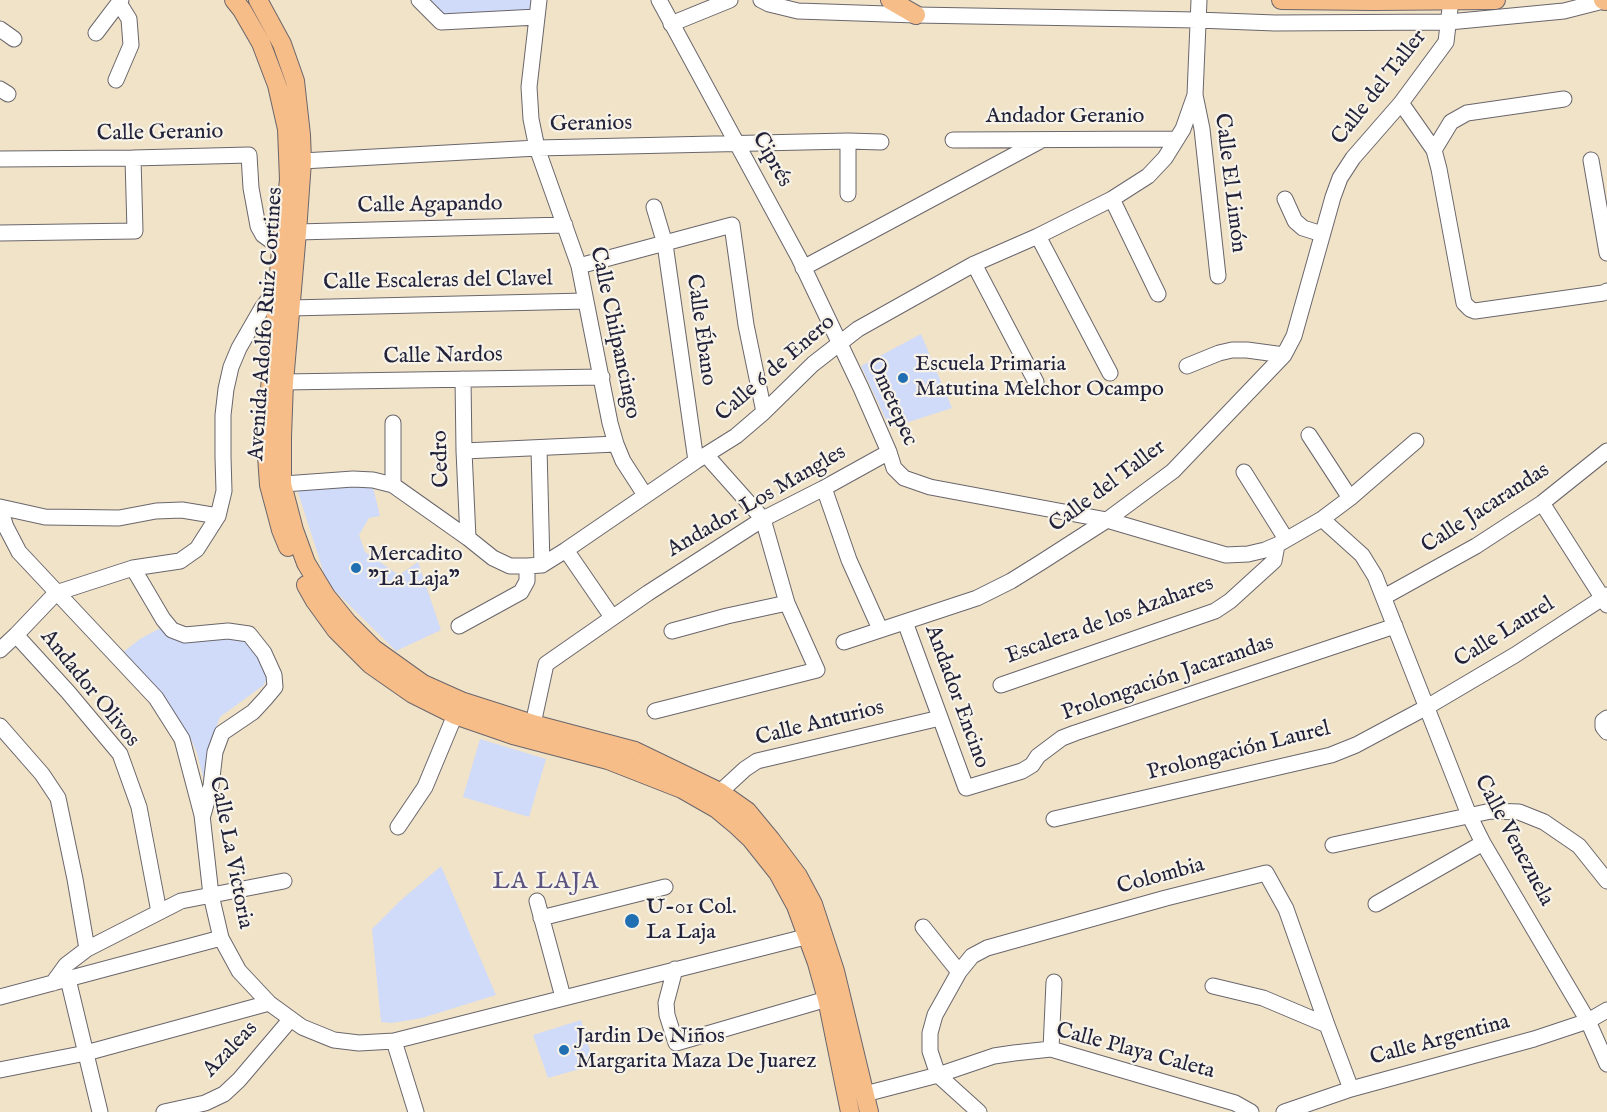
<!DOCTYPE html>
<html>
<head>
<meta charset="utf-8">
<style>
  body { margin:0 }
  canvas { display:block; background:#f1e3c7 }
</style>
</head>
<body>
<canvas width="1607" height="1112"></canvas>
<script>
const c = document.querySelector('canvas').getContext('2d');
c.lineJoin = 'round';
function paint(path, color) {
  c.fillStyle = color;
  c.fill(path, 'evenodd');
}
function toPath(rows) {
  const path = new Path2D();
  for (const r of rows) {
    path.moveTo(r[0], r[1]);
    for (let i = 2; i < r.length; i += 2) path.lineTo(r[i], r[i + 1]);
  }
  return path;
}
function strokePath(path, color, width, dash) {
  c.strokeStyle = color;
  c.lineWidth = width;
  c.lineCap = dash ? 'butt' : 'round';
  c.setLineDash(dash || []);
  c.stroke(path);
}
function write(font, color, halo, rows, align = 'center') {
  c.font = font + ' "IM FELL English",serif';
  c.lineWidth = 4.5;
  c.setLineDash([]);
  c.textBaseline = 'middle';
  c.strokeStyle = halo;
  c.fillStyle = color;
  for (const [text, x, y, turn = 0] of rows) {
    c.save();
    c.translate(x, y);
    c.rotate((+turn || 0) * Math.PI / 180);
    c.textAlign = isNaN(turn) ? turn : align;
    if (halo) c.strokeText(text, 0, 0);
    c.fillText(text, 0, 0);
    c.restore();
  }
}
paint(toPath([
  [431,0,534,0,531,14,446,19],
  [921,334,952,408,890,428,861,366],
  [372,483,380,516,369,518,359,535,365,552,399,575,418,562,441,630,396,651,327,583,297,489],
  [164,626,247,636,267,677,264,685,220,717,208,749,206,789,197,753,190,737,162,693,122,653,140,639],
  [480,739,546,759,529,817,463,797],
  [441,866,496,995,422,1018,392,1023,381,1022,372,929,400,901],
  [581,1020,594,1065,548,1078,533,1035]
]), '#d0daf9');
const minor = toPath([
  [419,0,441,22,537,17],
  [539,0,529,87,531,119,537,148,579,266,610,423,616,444,623,461,645,495],
  [659,0,799,258,861,388,889,452,894,468,904,478,930,487,1107,520,1226,555,1248,554,1265,550,1277,545,1322,519,1350,498,1416,441],
  [761,0,769,4,798,11,916,15,1197,20,1275,23,1449,22,1564,11,1607,0],
  [671,24,730,0],
  [0,29,14,39],
  [96,33,121,0],
  [116,80,131,45,129,19,119,3],
  [0,89,8,94],
  [1195,95,1202,129,1218,276],
  [1401,103,1434,150,1439,169,1464,303,1470,309,1475,311,1603,293,1607,291],
  [953,140,1177,139],
  [1434,150,1451,122,1467,113,1564,99],
  [0,159,133,158,249,155,251,188,258,226,263,235,281,248,291,248],
  [1591,160,1607,253],
  [302,161,537,148,848,141,881,142],
  [848,194,848,141],
  [1112,199,1158,294],
  [1285,199,1295,221,1303,228,1322,234],
  [654,207,665,244,696,461],
  [297,232,565,225],
  [0,233,135,231,133,158],
  [1038,236,1110,373],
  [974,264,1036,382],
  [579,266,732,225,746,325,764,412],
  [803,268,1042,140],
  [290,308,586,301],
  [1187,366,1219,353,1232,350,1247,350,1284,355],
  [463,379,464,451,468,538],
  [284,382,602,377],
  [393,423,393,485],
  [1309,435,1350,498],
  [539,448,542,565],
  [464,451,616,444],
  [1244,472,1286,539],
  [270,485,353,479,373,480,393,485,468,538,493,558,510,566,527,566,542,565,566,550,696,461,736,436,764,412,813,364,858,329,974,264,1038,236,1112,199,1148,176,1165,158,1183,129,1195,95,1199,0],
  [824,488,849,560,880,629],
  [1542,503,1607,605],
  [0,507,45,517,119,518,156,511,182,510,218,516],
  [0,509,6,527,19,552,156,698,182,739,202,815,211,895,221,938,239,971,269,1003,302,1027,334,1040,359,1043,394,1041,817,934],
  [1322,519,1362,555,1375,576,1469,815,1483,843,1588,1021,1607,1064],
  [566,550,612,617],
  [133,568,163,619,172,630,185,635,228,631,249,634,264,653,274,675,275,687,265,699,253,712,222,733,215,752,211,786,203,815],
  [1384,597,1476,546,1542,503,1607,451],
  [905,622,966,788,1022,771,1032,765,1038,756,1062,738,1075,733,1395,626],
  [459,626,521,592,527,581,527,566],
  [672,631,727,616,787,603],
  [16,635,68,692,120,754,139,807,159,912],
  [844,642,977,598,1011,581,1040,563,1107,520,1173,471,1284,355,1294,336,1333,197,1340,178,1353,158,1401,103,1446,42,1451,0],
  [0,650,16,635,56,593,133,568,180,561,197,549,218,516,224,491,223,457,223,415,226,389,231,367,239,348,262,308,278,287],
  [1001,685,1215,611,1230,601,1274,561,1277,545],
  [655,711,817,670,787,603,763,519,706,455],
  [1607,718,1603,721,1603,727,1607,732],
  [533,724,546,664,648,593,763,519,824,488,889,452],
  [0,726,42,774,58,798,75,879,87,949],
  [720,792,745,769,757,761,940,718],
  [1054,819,1331,755,1356,745,1427,707,1515,655,1607,595],
  [398,827,425,787,455,715],
  [1333,845,1491,811,1519,812,1544,822,1579,846,1607,881],
  [537,901,563,997],
  [1376,904,1483,843],
  [541,918,665,887],
  [923,927,959,972],
  [675,969,666,1003,667,1015,676,1043,827,999],
  [68,979,100,1112],
  [53,983,66,965,87,949,181,901,284,881],
  [1213,986,1263,998,1327,1025],
  [0,997,221,938],
  [394,1041,416,1112],
  [1051,1049,1054,982],
  [0,1070,86,1053,269,1003],
  [865,1094,938,1075,994,1056,1014,1053,1051,1049,1235,1103,1251,1112],
  [164,1112,205,1103,224,1094,239,1080,290,1020],
  [979,1112,938,1075,930,1051,930,1033,935,1015,959,972,972,956,987,948,1166,898,1266,873,1286,909,1327,1025,1351,1089],
  [1284,1112,1351,1089,1534,1039,1588,1021,1607,1010]
]);
const major = toPath([
  [234,0,242,10,261,43,277,85,287,129,289,180,281,248,266,441,269,485,281,530,288,547],
  [258,0,282,44,295,81,301,135,302,161,297,232,284,382,282,437,282,484,294,530,306,563,326,596,347,622,374,649,423,684,461,701,533,724,635,751,720,792,747,811,771,840,798,876,813,904,835,971,869,1112],
  [890,0,916,15],
  [1281,0,1373,1,1496,0],
  [1603,0,1605,1],
  [306,585,315,601,336,630,370,664,413,694,455,715,513,735,608,760,682,789,717,809,735,824,751,839,778,873,796,906,817,963,827,999,850,1112]
]);
strokePath(minor, '#6a666c', 17);
strokePath(major, '#6a666c', 20);
strokePath(minor, '#fff', 15);
strokePath(major, '#f7bd88', 18);
for (const [x, y, r, color] of [
  [903,378,6,"#1f6fb2"],
  [356,568,6,"#1f6fb2"],
  [632,921,8,"#1f6fb2"],
  [564,1050,6,"#1f6fb2"]
]) {
  const dot = new Path2D();
  dot.arc(x, y, r, 0, 2 * Math.PI);
  c.fillStyle = color;
  c.fill(dot);
  strokePath(dot, '#f7f3e8', 2);
}
write('22px', '#22223b', '#f7f3e8', [
  ["Calle del Taller",1380,88,-52],
  ["Andador Geranio",1065,117],
  ["Geranios",591,125,-1],
  ["Calle Geranio",160,134,-1],
  ["Ciprés",771,160,61],
  ["Calle El Limón",1229,183,83],
  ["Calle Agapando",430,206,-1],
  ["Calle Escaleras del Clavel",438,282,-1],
  ["Avenida Adolfo Ruiz Cortines",267,324,-86],
  ["Calle Ébano",700,330,82],
  ["Calle Chilpancingo",614,333,78],
  ["Calle Nardos",443,357,-1],
  ["Calle 6 de Enero",776,369,-41],
  ["Ometepec",891,402,66],
  ["Cedro",442,459,-92],
  ["Calle del Taller",1108,487,-37],
  ["Andador Los Mangles",757,502,-30],
  ["Calle Jacarandas",1486,509,-33],
  ["Escalera de los Azahares",1110,621,-20],
  ["Calle Laurel",1505,633,-32],
  ["Prolongación Jacarandas",1168,679,-19],
  ["Andador Olivos",89,689,51],
  ["Andador Encino",956,697,70],
  ["Calle Anturios",820,724,-14],
  ["Prolongación Laurel",1239,752,-14],
  ["Calle Venezuela",1513,841,62],
  ["Calle La Victoria",230,853,79],
  ["Colombia",1161,877,-15],
  ["Calle Argentina",1440,1041,-15],
  ["Azaleas",231,1050,-46],
  ["Calle Playa Caleta",1135,1052,15]
]);
write('22px', '#22223b', '#f7f3e8', [
  ["Escuela Primaria",915,365],
  ["Matutina Melchor Ocampo",915,390],
  ["Mercadito",368,555],
  ["\"La Laja\"",368,580],
  ["U-01 Col.",646,908],
  ["La Laja",646,933],
  ["Jardin De Niños",576,1037],
  ["Margarita Maza De Juarez",576,1062]
], 'left');
c.letterSpacing = '1.5px';
write('24px', '#5c5480', '#f7f3e8', [
  ["LA LAJA",546,883]
]);
c.letterSpacing = '0px';
</script>
</body>
</html>
